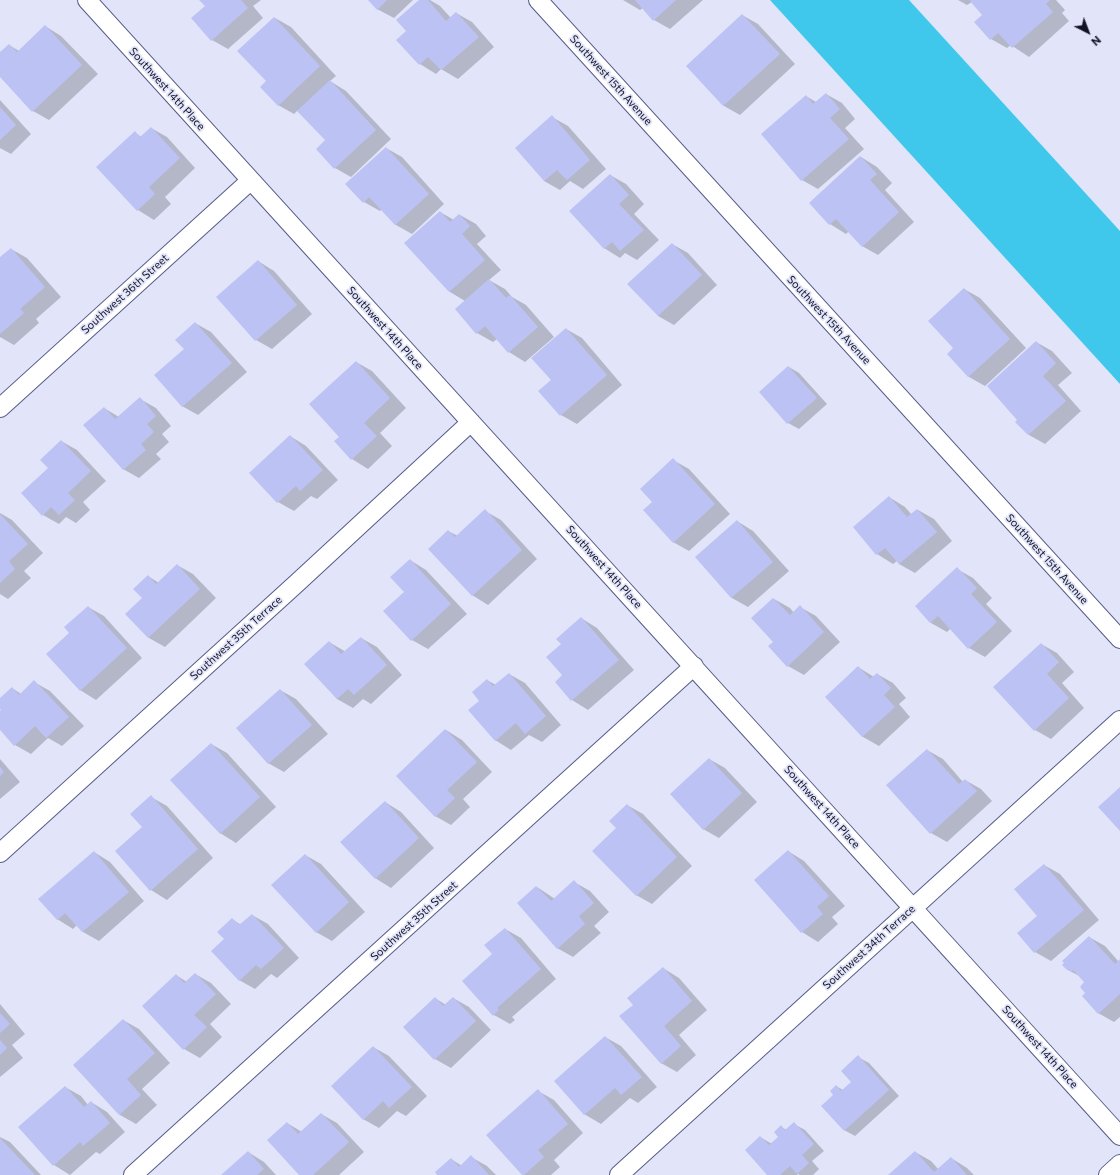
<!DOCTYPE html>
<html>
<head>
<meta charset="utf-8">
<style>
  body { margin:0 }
  #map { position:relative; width:1120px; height:1175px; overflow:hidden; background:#e2e5fa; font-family:Commissioner,sans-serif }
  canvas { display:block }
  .north { position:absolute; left:1068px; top:12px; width:40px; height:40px; -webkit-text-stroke:3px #e2e5fa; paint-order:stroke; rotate:138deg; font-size:11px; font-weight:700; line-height:16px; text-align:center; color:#121324 }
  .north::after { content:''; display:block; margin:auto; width:14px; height:18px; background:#121324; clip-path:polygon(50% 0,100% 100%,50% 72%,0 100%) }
</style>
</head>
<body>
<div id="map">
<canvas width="1120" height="1175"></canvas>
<div class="north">N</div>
</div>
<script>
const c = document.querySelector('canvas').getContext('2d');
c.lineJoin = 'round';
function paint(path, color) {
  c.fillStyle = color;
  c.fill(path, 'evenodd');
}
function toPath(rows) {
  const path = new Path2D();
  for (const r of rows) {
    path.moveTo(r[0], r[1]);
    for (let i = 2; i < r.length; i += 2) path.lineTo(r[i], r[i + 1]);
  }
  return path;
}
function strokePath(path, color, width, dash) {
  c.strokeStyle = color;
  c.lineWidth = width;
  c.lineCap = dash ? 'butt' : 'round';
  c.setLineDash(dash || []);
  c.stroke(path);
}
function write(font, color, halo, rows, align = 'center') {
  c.font = font + ' Commissioner,sans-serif';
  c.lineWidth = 3.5;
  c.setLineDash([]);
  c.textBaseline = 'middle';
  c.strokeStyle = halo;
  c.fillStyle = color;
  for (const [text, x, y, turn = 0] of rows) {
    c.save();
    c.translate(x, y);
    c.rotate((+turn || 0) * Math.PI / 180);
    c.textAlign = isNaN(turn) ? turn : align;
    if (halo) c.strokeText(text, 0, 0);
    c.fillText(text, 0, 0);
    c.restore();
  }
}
paint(toPath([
  [770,0,909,0,1120,231,1120,384]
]), '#40c8ec');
paint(toPath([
  [201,0,261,0,253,6,263,18,228,49,212,40,206,6],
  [369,0,413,0,394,18,377,9],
  [421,0,430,0,440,6,451,18,456,13,472,22,494,47,458,79,441,69,436,74,420,64,398,40,408,31],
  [623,0,703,0,670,29,654,20,643,8,640,10],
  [958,0,1056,0,1065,10,1062,13,1069,21,1029,57,1011,45,1007,48,991,39,983,15,972,2,967,5],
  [742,15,758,24,795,64,740,115,724,106,687,66],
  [275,18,291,27,336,76,330,81,346,91,391,139,351,177,335,168,327,141,298,110,294,114,278,105,267,81],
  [45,26,61,36,98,74,49,120,33,111,0,75,0,53,9,45,19,51],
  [826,94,842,103,855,119,845,128,864,149,818,189,802,180,806,96,816,102],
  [0,100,31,134,11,154,0,148],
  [552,117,568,126,606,169,583,189,570,181,560,190,544,181],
  [151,128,167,137,195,168,165,197,171,204,154,220,138,210,135,133,142,137],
  [386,148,402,157,444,204,412,234,396,225,382,209,380,211,364,202],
  [861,157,877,167,892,183,885,190,914,222,878,255,862,246,849,231,846,234,830,224],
  [610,175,626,184,644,204,634,214,659,240,637,260,625,253,620,258,604,248],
  [440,212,454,220,460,215,476,224,486,236,477,244,501,270,489,280,505,289,512,297,526,305,554,337,525,362,509,352,497,339,493,342,477,333,465,301,450,292,406,243],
  [672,244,688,253,717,285,674,325,658,316],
  [11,249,27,258,61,297,36,319,39,323,14,345,0,337,0,259],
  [258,261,274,271,312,314,272,349,256,340],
  [964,289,980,298,1026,348,985,386,969,377,948,354,954,348],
  [195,323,211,332,247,372,198,415,182,406,185,349],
  [566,329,582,338,622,385,577,424,561,415,552,380],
  [1036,342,1052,351,1072,373,1058,385,1081,411,1045,444,1029,435,1017,422],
  [356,362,372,371,406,408,380,433,392,446,368,469,352,459,335,441,340,437],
  [789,367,799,373,827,404,799,429,788,423,760,392],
  [140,399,156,408,171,426,162,434,169,442,156,454,161,459,139,478,123,469,104,408,119,417],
  [290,436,306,446,338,480,317,499,311,496,294,511,278,502],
  [61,441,77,450,106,481,83,502,90,510,76,523,66,517,59,524,43,515,49,468],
  [673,460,689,469,730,514,689,551,673,542,654,502],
  [889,497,905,507,912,515,918,510,934,519,952,541,915,573,899,564,897,561,893,564,877,554,854,527],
  [485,511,501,520,537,559,488,605,472,595,448,531,458,536],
  [0,513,12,520,43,553,24,571,31,578,8,599,0,594],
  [737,521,753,531,789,571,748,607,732,598,696,557],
  [410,560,426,570,467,614,428,649,412,640,405,592],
  [177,565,193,574,216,598,165,647,149,638,127,614,144,598,148,576,159,583],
  [957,569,973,578,992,598,986,604,1012,631,985,657,969,648,951,628,947,632,931,623,916,606],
  [774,599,790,608,794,613,800,607,816,616,840,642,804,675,788,666,774,642],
  [88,607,104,616,142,658,96,700,80,690,71,633],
  [581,618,597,628,634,670,588,710,572,700,556,682,564,675,562,644],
  [361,638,377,647,402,675,371,704,363,699,353,708,337,699,306,664,329,642,346,652],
  [1041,644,1057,653,1074,672,1062,683,1084,708,1051,739,1035,730],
  [858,667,874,677,877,674,893,683,906,698,899,704,910,717,879,746,863,737,826,697],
  [509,674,525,683,561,725,542,742,529,735,511,750,495,740,480,701,487,680,496,685],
  [34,682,50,691,84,726,62,746,48,738,31,754,15,745,0,729,0,713,3,710,0,707,0,699,12,688,21,694],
  [280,690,296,699,328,734,284,772,268,763],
  [446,730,462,740,492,772,463,799,470,807,451,825,435,816],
  [211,744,227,753,276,807,236,843,220,833],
  [927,750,943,759,963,782,965,780,981,789,992,801,947,842,931,833],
  [0,759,20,782,0,799],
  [709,759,725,768,757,802,719,838,703,829],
  [151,797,167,806,213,858,167,900,151,890,116,851,143,827],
  [385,802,401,812,434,848,391,888,375,878],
  [627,805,643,814,692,866,652,904,636,895,617,828],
  [788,851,804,861,845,906,832,917,838,924,818,942,802,932,756,881],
  [94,852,110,862,144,901,99,941,83,932,77,925,73,929,57,919],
  [305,855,321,864,365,912,332,941,316,932],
  [1044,865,1060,874,1099,920,1051,961,1035,952],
  [574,882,590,891,609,912,594,926,601,933,573,957,557,948,537,887,555,899],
  [252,915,268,924,299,958,277,978,271,974,255,989,239,980,226,939,232,919,241,925],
  [505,929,521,938,556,979,512,1017,515,1020,510,1024,494,1015,493,954],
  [1089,937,1105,946,1119,962,1120,961,1120,1017,1114,1022,1098,1013,1087,993,1086,982,1081,977,1068,970,1065,963],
  [663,968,679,978,707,1010,679,1035,696,1055,677,1072,661,1063,634,1005],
  [195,974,211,983,231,1004,210,1024,222,1037,200,1058,184,1049,176,975,187,982],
  [435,998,446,1005,453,998,469,1007,491,1030,451,1068,435,1059],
  [0,1004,25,1034,12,1045,23,1058,0,1077],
  [123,1020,139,1029,170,1063,142,1089,157,1105,136,1124,120,1115,74,1065],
  [605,1037,621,1046,657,1087,638,1103,630,1098,601,1124,584,1114],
  [373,1047,389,1056,427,1096,406,1116,397,1111,379,1128,363,1119],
  [858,1057,869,1063,899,1096,855,1136,844,1130,835,1095,836,1086,843,1090,852,1082],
  [65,1087,81,1096,88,1105,91,1102,107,1112,125,1132,100,1154,96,1152,70,1175,54,1165,20,1127],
  [538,1091,554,1100,583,1133,554,1160,560,1167,551,1175,523,1175],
  [321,1114,337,1123,364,1152,339,1175,301,1175,287,1123,302,1132],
  [794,1124,805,1130,824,1151,812,1161,819,1169,813,1175,800,1175,798,1174,797,1175,769,1175,760,1137,772,1144,779,1137,781,1127,787,1130],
  [0,1137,10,1142,41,1175,0,1175],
  [248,1152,264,1162,276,1175,222,1175],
  [915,1152,931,1161,939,1170,951,1158,967,1168,974,1175,890,1175],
  [471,1157,487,1166,496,1175,439,1175,451,1159,462,1166]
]), '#0003');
paint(toPath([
  [199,0,241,0,248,8,211,41,191,18,205,6],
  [368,0,387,0,377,10],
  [419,0,428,0,446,21,456,12,479,37,441,70,428,57,419,65,396,40,406,31,396,20],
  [635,0,676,0,653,21],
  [971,0,1050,0,1046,4,1053,12,1012,48,998,33,990,40,974,22,982,15,970,1],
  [742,14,780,54,723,106,686,66],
  [274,17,320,66,278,106,260,87,266,81,237,51],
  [45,25,82,65,32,112,0,77,0,52,9,44,17,52],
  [330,80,376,130,334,169,316,149,325,140,297,111],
  [826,93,840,109,830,118,849,139,801,181,761,134,806,95,813,104],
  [0,107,16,125,0,140],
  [552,115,590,160,567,180,557,170,544,181,515,148],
  [151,127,180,158,149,187,155,194,137,211,96,167,135,131,140,137],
  [386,147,429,194,395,225,369,197,363,203,345,184],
  [860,156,877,174,870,180,899,212,862,247,836,219,829,225,809,203],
  [610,174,629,195,619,204,644,230,620,251,612,242,604,249,569,211],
  [440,211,450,222,459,214,470,226,462,234,485,260,449,292,404,243],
  [672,243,702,275,658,316,627,284],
  [11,248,45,287,20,309,24,313,0,334,0,257],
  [258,260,297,305,255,341,216,297],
  [489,279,506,298,510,295,538,327,508,353,485,326,476,334,455,309],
  [964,288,1010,339,968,377,947,354,953,348,928,321],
  [195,322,232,363,182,407,154,375,184,349,175,340],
  [566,328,607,375,560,416,538,391,551,380,531,358],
  [1036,341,1056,363,1043,376,1066,401,1028,435,1015,422,1017,420,987,386],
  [356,361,390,398,364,423,377,436,351,460,334,441,339,437,309,404],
  [788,366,817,398,787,424,759,392],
  [140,397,156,416,147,424,154,432,141,444,146,450,123,470,83,425,104,407,115,419],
  [290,435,323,470,300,491,296,486,277,503,249,473],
  [61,440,91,471,68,493,75,500,59,515,51,507,42,516,21,493,48,468,40,460],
  [673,458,715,504,673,543,643,510,652,502,640,489],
  [889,496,907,517,917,509,937,532,899,564,885,548,876,555,853,527],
  [485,509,522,550,472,596,428,549,448,530,455,537],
  [0,514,28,544,9,561,15,569,0,583],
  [737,520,773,562,731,598,695,557],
  [410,559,451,604,411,641,383,611,404,592,390,577],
  [177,564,200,589,148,638,125,614,142,598,133,589,148,575,156,584],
  [957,567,977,588,971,594,997,622,968,649,938,616,930,623,915,606],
  [773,598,790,615,800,605,824,632,787,667,768,646,773,642,751,618],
  [88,606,127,648,80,691,46,654,69,633,64,627],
  [581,617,619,660,571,701,555,682,562,675,546,657,561,644,556,639],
  [361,637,387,665,354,695,348,689,337,699,304,664,329,641,341,654],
  [1041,643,1059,662,1047,674,1069,698,1034,731,993,687],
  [858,666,870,679,877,673,891,688,884,695,895,707,862,737,825,697],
  [509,673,546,716,525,734,516,723,495,741,468,710,479,701,472,692,487,679,493,686],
  [34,680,69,717,46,738,35,726,14,746,0,730,0,711,1,710,0,709,0,698,12,687,19,695],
  [280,689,312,725,268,764,236,728],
  [445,729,477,762,447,790,455,798,435,817,396,776],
  [211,743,260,797,220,834,170,780],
  [927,749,959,784,965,779,977,791,930,834,886,785],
  [709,758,742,793,703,830,670,794],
  [0,767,4,772,0,776],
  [1120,787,1120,831,1098,807],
  [151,795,198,849,150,891,115,851,142,827,130,814],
  [385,801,419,838,375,879,340,842],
  [627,804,677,857,636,896,592,851,616,828,609,821],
  [788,850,829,896,817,907,823,914,801,933,754,880],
  [94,851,129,892,82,932,65,913,57,920,38,899],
  [305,854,349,902,316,933,271,885],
  [1044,864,1084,910,1034,953,1017,933,1037,916,1014,889],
  [574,880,594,903,579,916,585,924,557,949,517,903,536,886,551,901],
  [252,914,284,948,261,969,256,965,239,981,211,951,224,939,217,932,232,918,239,925],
  [505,928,541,969,497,1008,499,1010,493,1016,462,981,492,954,484,945],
  [1089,936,1115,964,1120,959,1120,994,1098,1014,1082,996,1085,993,1080,987,1084,982,1073,970,1071,972,1069,969,1067,970,1062,965,1064,963,1062,961],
  [663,967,692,1001,664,1026,681,1046,661,1064,619,1016,633,1005,627,998],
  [195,973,216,994,194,1015,207,1027,183,1050,142,1006,176,974,184,983],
  [435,997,443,1006,453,997,476,1021,434,1060,403,1027],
  [0,1013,10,1024,0,1033],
  [123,1019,155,1053,127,1079,141,1095,119,1115,73,1065],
  [605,1036,642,1077,621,1095,615,1088,584,1115,554,1081],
  [0,1040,7,1048,0,1055],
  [373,1046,412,1087,389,1108,383,1101,363,1120,331,1086],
  [858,1055,889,1090,844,1131,821,1106,833,1095,830,1091,836,1085,841,1091,851,1082,841,1071],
  [65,1086,84,1107,91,1101,110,1123,83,1146,80,1142,53,1166,18,1127],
  [538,1089,568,1124,538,1150,544,1157,524,1175,522,1175,486,1135],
  [321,1113,349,1142,313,1175,299,1175,267,1140,287,1122,298,1134],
  [794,1122,814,1144,802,1155,809,1163,797,1174,790,1166,780,1175,767,1175,745,1150,760,1136,769,1145,778,1137,774,1132,781,1125,785,1130],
  [0,1138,35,1175,0,1175],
  [248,1151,264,1169,257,1175,221,1175],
  [915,1151,934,1172,951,1157,967,1175,888,1175],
  [471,1155,489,1175,437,1175,435,1172,451,1158,459,1167]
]), '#bdc2f5');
const street = toPath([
  [87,0,1120,1136],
  [538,0,1120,639],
  [0,408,250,181],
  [0,853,297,583,471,422],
  [133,1175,694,666],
  [619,1175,1120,720],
  [1108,1175,1120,1164]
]);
strokePath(street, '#575b87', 20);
strokePath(street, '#fff', 18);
write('11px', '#121324', '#e2e5fa', [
  ["Southwest 15th Avenue",611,80,48],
  ["Southwest 14th Place",167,89,48],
  ["Southwest 36th Street",125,294,-42],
  ["Southwest 15th Avenue",829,320,47],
  ["Southwest 14th Place",385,328,48],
  ["Southwest 15th Avenue",1047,559,48],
  ["Southwest 14th Place",604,567,48],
  ["Southwest 35th Terrace",236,638,-42],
  ["Southwest 14th Place",822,807,48],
  ["Southwest 35th Street",414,921,-42],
  ["Southwest 34th Terrace",869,947,-42],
  ["Southwest 14th Place",1040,1047,48]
]);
</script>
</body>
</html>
